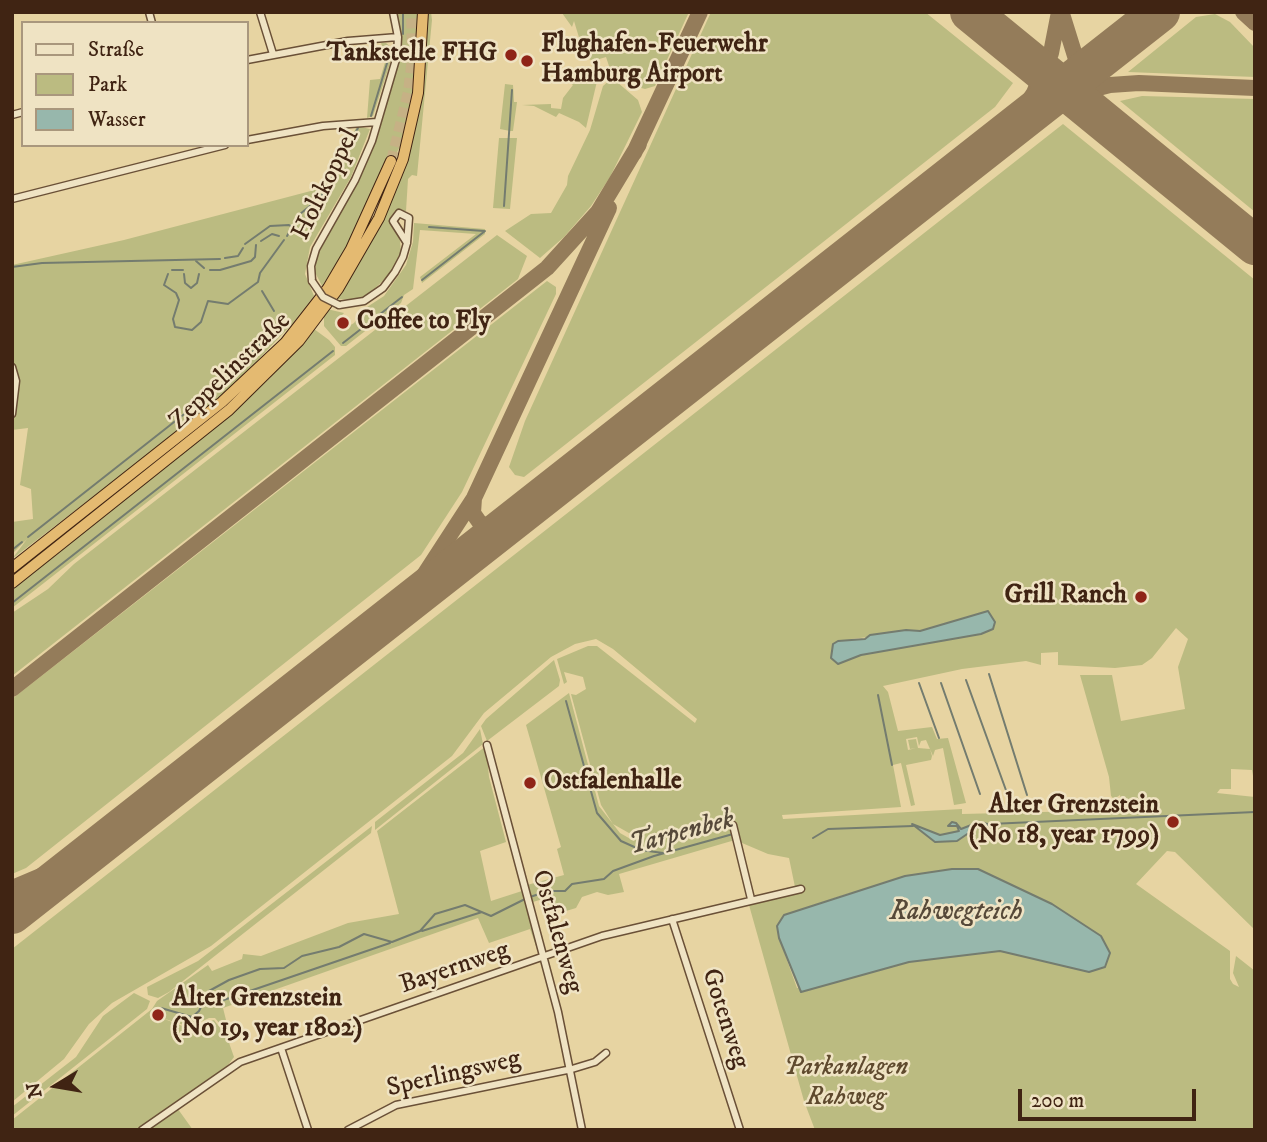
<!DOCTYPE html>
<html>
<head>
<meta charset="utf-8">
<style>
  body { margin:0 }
  #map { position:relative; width:1267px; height:1142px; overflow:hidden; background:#e7d4a2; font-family:"IM FELL DW Pica",serif }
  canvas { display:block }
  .frame { position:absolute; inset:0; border:14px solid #402413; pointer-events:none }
  .legend { position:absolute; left:21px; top:21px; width:228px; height:126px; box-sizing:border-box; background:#efe3c3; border:2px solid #a9977d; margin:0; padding:9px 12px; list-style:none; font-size:21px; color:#402413 }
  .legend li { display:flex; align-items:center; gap:14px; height:35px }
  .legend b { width:35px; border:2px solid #a9977d }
  .north { position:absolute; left:21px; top:1051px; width:70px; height:70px; -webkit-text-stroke:5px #efe3c3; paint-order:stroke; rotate:259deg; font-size:19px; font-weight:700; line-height:28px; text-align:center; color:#402413 }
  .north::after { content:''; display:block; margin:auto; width:24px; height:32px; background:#402413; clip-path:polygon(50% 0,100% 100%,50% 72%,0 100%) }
  .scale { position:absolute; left:1018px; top:1089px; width:178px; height:32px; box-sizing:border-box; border:4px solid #402413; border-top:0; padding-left:9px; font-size:21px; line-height:24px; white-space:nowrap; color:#402413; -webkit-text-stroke:5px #efe3c3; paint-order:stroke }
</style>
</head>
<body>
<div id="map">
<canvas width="1267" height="1142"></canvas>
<div class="frame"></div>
<ul class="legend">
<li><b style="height:9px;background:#efe3c3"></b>Straße</li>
<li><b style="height:19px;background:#bbbb81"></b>Park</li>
<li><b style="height:19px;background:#97b7ac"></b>Wasser</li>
</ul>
<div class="north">N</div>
<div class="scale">200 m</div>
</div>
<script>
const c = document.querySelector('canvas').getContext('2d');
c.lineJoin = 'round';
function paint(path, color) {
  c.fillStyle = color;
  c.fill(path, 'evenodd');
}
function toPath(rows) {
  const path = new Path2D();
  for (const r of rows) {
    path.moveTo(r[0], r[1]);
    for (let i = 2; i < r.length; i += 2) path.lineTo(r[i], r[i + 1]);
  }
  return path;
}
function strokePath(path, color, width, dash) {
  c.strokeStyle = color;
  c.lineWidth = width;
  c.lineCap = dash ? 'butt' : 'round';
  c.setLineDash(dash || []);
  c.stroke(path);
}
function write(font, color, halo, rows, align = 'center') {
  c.font = font + ' "IM FELL DW Pica",serif';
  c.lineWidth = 5;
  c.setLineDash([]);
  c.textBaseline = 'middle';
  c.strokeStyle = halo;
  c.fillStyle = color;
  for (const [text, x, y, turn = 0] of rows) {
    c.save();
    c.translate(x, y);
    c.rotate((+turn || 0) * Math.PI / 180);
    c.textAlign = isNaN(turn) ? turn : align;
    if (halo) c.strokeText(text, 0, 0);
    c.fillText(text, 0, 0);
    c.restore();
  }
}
paint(toPath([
  [396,12,419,12,415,93,405,137,347,247,322,286,315,272,316,258,366,165,400,56,401,36],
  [425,12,431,12,432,20,417,176,412,175,408,179,406,211,395,211,389,220,400,240,401,252,389,275,370,293,358,300,335,299,382,220,406,159],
  [689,12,655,86,645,89,634,86,610,69,606,57,593,61,585,57,574,21,572,27,562,13],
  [711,12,925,12,1013,83,995,107,524,477,515,475,509,467,525,421],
  [1215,14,1230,22,1255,48,1255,77,1128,72,1196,17],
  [381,43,386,43,393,49,392,57,373,116,367,118,370,80,380,79,386,59],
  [585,70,598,77,586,128,579,122,559,113,556,117,534,106,522,105,551,104,551,108,561,109,563,98,573,85,569,82,575,74],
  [610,80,617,82,638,100,642,112,610,177,591,206,564,237,540,258,505,231,531,214,551,213,567,185,568,176,590,130,603,86],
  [505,84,513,85,514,102,517,102,513,131,510,131,500,129],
  [1142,96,1255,99,1255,212,1120,101],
  [1063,124,1255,280,1255,788,1252,770,1231,769,1231,789,1220,789,1217,793,1255,797,1255,930,1175,852,1167,851,1136,884,1230,951,1230,979,1233,984,1239,987,1233,973,1236,956,1255,971,1255,1130,815,1130,804,1101,749,905,803,892,802,886,795,887,789,858,768,854,735,840,619,874,624,892,608,895,597,892,582,897,576,908,566,911,556,907,552,896,533,902,527,885,564,875,557,849,561,847,526,725,569,693,599,806,620,833,634,841,636,837,613,824,601,805,571,694,576,695,586,689,583,677,564,672,567,682,564,684,557,659,588,646,597,646,695,723,697,719,613,649,596,639,575,644,551,657,484,713,452,756,211,946,112,1003,89,1024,64,1059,12,1102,12,949],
  [988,611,993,629,981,634,861,655,839,664,851,639,920,631],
  [1176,628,1188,639,1178,667,1185,709,1121,721,1112,675,1080,675,1109,777,1111,796,1114,799,1120,795,1123,810,962,814,962,809,783,819,782,815,901,807,893,765,901,763,911,806,915,805,906,765,931,760,932,756,930,749,918,748,916,739,908,740,910,749,916,748,908,750,906,739,917,737,919,746,921,741,926,740,933,756,935,750,943,748,954,805,966,803,948,738,937,739,932,727,898,731,888,692,883,686,962,669,1026,661,1041,665,1041,653,1058,652,1058,665,1115,668,1142,665,1152,658],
  [978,869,1052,904,1101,936,1089,972,1000,951,909,962,863,975,797,988,779,938,777,926,784,915,850,893],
  [357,126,370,129,351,177,310,247,305,274,314,296,293,323,238,381,198,416,12,559,27,539,12,554,12,522,33,519,31,489,20,485,28,428,12,430,12,265,124,240,326,187],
  [499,138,517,138,510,209,493,208],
  [414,223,485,229,485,234,422,283,420,277,476,234,420,230,413,289,404,295,401,303,346,346,341,346,324,326,324,314,327,309,344,313,336,322,344,329,354,323,364,309,384,296,406,265,413,242],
  [497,235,527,256,518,279,12,676,12,613,48,589,74,564],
  [547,281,556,287,556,294,462,492,421,555,26,868,12,874,12,699],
  [314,329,329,340,335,347,335,355,12,608,12,587,215,427,270,378],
  [554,660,560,680,559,686,487,741,481,726,486,719],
  [480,729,483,744,375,830,375,822,463,753],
  [486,746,489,777,506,842,480,851,491,901,522,891,539,949,537,949,530,929,489,943,478,918,223,1008,230,1036,215,1018,209,1018,190,1027,162,1018,190,1029,214,1020,227,1037,234,1057,228,1065,175,1105,193,1130,12,1130,12,1120,152,1009,157,1001,208,965,212,971,242,959,243,954,261,956,348,923,399,914,377,831],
  [372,826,371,833,169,992,158,998,148,995,147,987,198,961],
  [134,993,150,1001,147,1009,12,1116,12,1107,76,1057,103,1016]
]), '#bbbb81');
const water = toPath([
  [988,611,995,622,993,629,981,634,861,655,838,664,831,658,833,644,838,641,865,639,870,635,906,630,920,631,988,611],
  [952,822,956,823,961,829,979,822,992,825,976,828,957,841,935,842,912,824,940,835,959,831,957,826,948,826,952,822],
  [952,869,978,869,1052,904,1101,936,1110,953,1105,967,1089,972,1000,951,909,962,801,992,779,938,777,926,784,915,905,876,952,869]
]);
paint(water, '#97b7ac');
strokePath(water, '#747c6f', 2);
strokePath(toPath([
  [403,12,403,34],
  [371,116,391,50],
  [504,206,512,90],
  [429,227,484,231],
  [287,236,300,214,321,197,358,128],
  [261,241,272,234,279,236],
  [245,244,270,226,289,225,292,227],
  [225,258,238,256,243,248],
  [196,261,204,268],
  [12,267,42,263,220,259],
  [172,270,183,270],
  [210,270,220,270,251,261,255,257,256,245],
  [168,274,164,285,176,293,179,300,173,319,175,327,192,330,201,322,208,301,228,304,258,282,260,273,284,240],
  [184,274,185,283,191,288,197,283,199,274],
  [422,280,485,231],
  [262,291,274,311],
  [343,343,402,297],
  [28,537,216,389,281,323,279,317],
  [12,550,22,542],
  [12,603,333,351],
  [989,674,1027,795],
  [966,680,1007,793],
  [919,683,939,738],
  [941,683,980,794],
  [878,695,892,765],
  [566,701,597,813,621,841,641,850,663,853],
  [990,824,1255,812],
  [813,838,828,829,913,826],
  [530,897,548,891,565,891,572,884,604,879,613,871,654,856,733,834],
  [422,931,482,912],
  [209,1005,390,943],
  [161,1008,192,1017,199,1011,209,991,229,980,260,969,284,968,302,956,339,947,364,934,392,942,420,931,435,914,465,905,491,916,525,899]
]), '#747c6f', 2);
strokePath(toPath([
  [1243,12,1255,23],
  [1062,14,1081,75,1097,105,1119,134],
  [1153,17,1161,12],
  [1029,116,1071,95,1110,85,1139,83,1255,88],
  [987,148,1018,117,1034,93,1051,53,1059,12],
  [634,153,700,12],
  [474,498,473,513,480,523,493,528,507,526],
  [352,647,422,578,474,498,609,208],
  [12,689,547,268,598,212,639,144],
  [12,888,64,866,109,838]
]), '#947c5a', 16);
strokePath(toPath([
  [970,12,1255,245],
  [12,914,1160,12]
]), '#947c5a', 40);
strokePath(toPath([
  [391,161,408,92,412,58,411,12]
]), '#c6b185', 10, [10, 5]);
const minor = toPath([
  [149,12,152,23],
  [260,12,273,54],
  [247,60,348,41,398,37],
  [12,115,23,112],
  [247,140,323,126,377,122],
  [12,199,225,145],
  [312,281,311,266,316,249,355,180,372,141,397,56,398,37,393,12],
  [339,305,364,301,383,288,395,272,403,257,407,243,408,231,409,218,399,213,393,221,407,243],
  [12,367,16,381,12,414],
  [487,745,558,1012,582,1130],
  [733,825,751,899],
  [672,919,740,1130],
  [281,1048,308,1130],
  [142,1130,240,1062,602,936,801,889],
  [348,1130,396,1105,572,1069,595,1062,606,1053]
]);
const trunk = toPath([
  [12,568,222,402,285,343,328,288,351,249,391,161],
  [12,583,229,410,299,341,338,289,379,218,403,159,418,93,423,12]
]);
strokePath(minor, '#6a5037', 9);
strokePath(trunk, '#402413', 12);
strokePath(minor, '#efe3c3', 6);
strokePath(trunk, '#e4ba71', 10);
const minorBridge = toPath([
  [312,281,323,297,339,305]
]);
strokePath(minorBridge, '#6a5037', 9, []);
strokePath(minorBridge, '#efe3c3', 6);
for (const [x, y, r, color] of [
  [511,55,7,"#8f2418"],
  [527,61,7,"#8f2418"],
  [343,323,7,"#8f2418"],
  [1141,597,7,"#8f2418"],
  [530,783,7,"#8f2418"],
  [1173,822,7,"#8f2418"],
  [158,1015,7,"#8f2418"]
]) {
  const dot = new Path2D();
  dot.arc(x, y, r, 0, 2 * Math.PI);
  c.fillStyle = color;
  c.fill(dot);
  strokePath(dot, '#efe3c3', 2.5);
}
write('bold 26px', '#402413', '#efe3c3', [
  ["Flughafen-Feuerwehr",541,46],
  ["Hamburg Airport",541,76],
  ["Tankstelle FHG",497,55,"right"],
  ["Coffee to Fly",357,323],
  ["Grill Ranch",1127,597,"right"],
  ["Ostfalenhalle",544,783],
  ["Alter Grenzstein",1159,807,"right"],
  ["(No 18, year 1799)",1159,837,"right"],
  ["Alter Grenzstein",172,1000],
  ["(No 19, year 1802)",172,1030]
], 'left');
write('26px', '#402413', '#efe3c3', [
  ["Holtkoppel",327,185,-64],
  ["Zeppelinstraße",231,372,-44],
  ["Ostfalenweg",556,932,74],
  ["Bayernweg",455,969,-19],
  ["Gotenweg",724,1019,72],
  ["Sperlingsweg",454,1075,-13]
]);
write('italic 26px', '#5f4a2e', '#efe3c3', [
  ["Parkanlagen",846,1069],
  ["Rahweg",846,1099]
]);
write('italic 28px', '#564939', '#efe3c3', [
  ["Tarpenbek",682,834,-15],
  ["Rahwegteich",956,913]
]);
</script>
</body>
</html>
